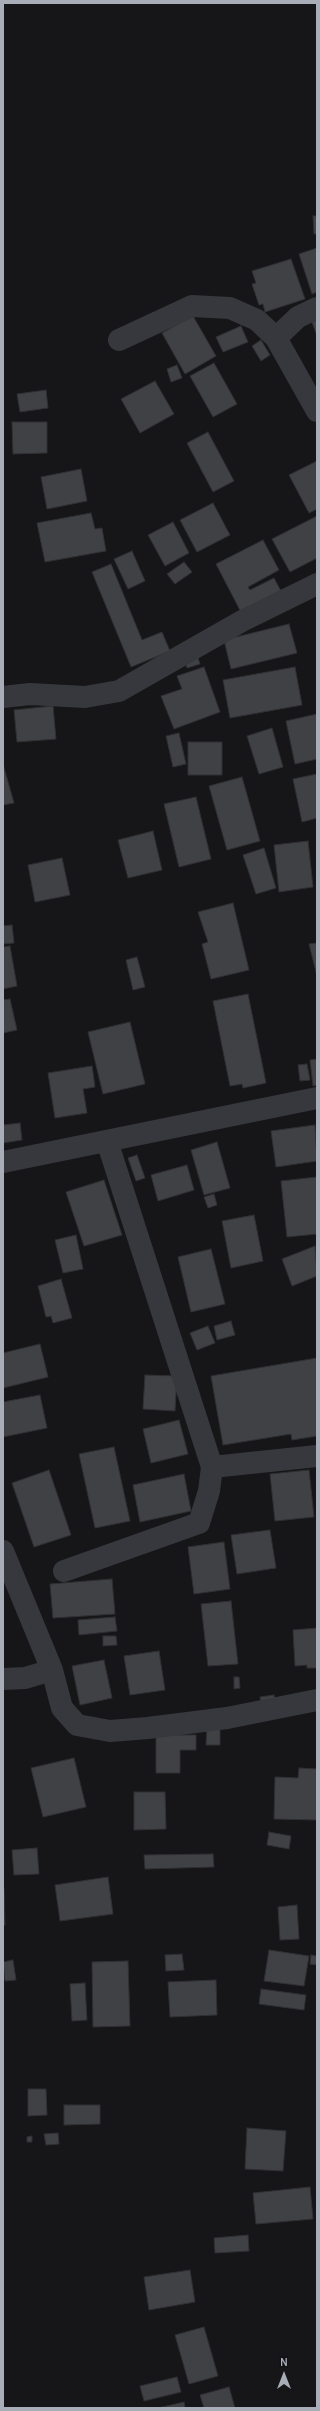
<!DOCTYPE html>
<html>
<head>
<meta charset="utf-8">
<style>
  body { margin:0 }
  #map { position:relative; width:320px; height:2411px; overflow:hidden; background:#161618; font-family:Karla,sans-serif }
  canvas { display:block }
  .frame { position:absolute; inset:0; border:4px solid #a8adb8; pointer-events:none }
  .north { position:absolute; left:264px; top:2355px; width:40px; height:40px; -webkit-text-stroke:3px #111113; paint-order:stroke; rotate:0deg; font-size:11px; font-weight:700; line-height:16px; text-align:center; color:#a8adb8 }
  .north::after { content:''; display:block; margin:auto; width:14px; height:18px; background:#a8adb8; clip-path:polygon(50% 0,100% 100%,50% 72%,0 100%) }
</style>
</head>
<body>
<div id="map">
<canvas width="320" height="2411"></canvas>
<div class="frame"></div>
<div class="north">N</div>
</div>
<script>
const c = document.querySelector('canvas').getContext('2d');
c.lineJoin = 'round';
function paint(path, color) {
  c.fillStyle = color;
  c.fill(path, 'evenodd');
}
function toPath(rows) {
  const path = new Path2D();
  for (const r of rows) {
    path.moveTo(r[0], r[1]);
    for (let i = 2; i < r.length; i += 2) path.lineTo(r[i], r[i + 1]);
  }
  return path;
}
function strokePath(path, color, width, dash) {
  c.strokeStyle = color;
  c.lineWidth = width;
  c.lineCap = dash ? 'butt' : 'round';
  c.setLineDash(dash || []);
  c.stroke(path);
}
const building = toPath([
  [313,216,317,216,317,234,314,234,313,216],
  [317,248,317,292,312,294,299,254,317,248],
  [291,259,305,299,265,312,263,304,259,305,252,284,256,283,252,271,291,259],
  [193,316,216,356,185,374,162,333,193,316],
  [317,320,317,336,312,322,317,320],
  [241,326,248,342,223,352,216,337,241,326],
  [261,340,270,355,261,361,252,346,261,340],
  [214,363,237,404,213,417,190,376,214,363],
  [177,365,182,378,171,382,167,369,177,365],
  [155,381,174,414,140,433,121,399,155,381],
  [46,390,48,408,20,412,17,394,46,390],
  [12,422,47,422,47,453,13,454,12,422],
  [208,432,234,481,213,492,187,443,208,432],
  [317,461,317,509,309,513,289,475,317,461],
  [81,469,87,501,47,509,41,477,81,469],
  [213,503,230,535,197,552,180,520,213,503],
  [91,513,95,529,102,528,106,551,45,562,37,523,91,513],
  [317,516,317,558,290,572,272,539,317,516],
  [173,522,189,553,165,566,148,535,173,522],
  [263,540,279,570,248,587,250,590,274,578,283,595,243,616,216,564,263,540],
  [132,551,145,581,128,589,114,559,132,551],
  [184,562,192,572,175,584,167,574,184,562],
  [111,564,142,640,162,632,170,651,131,667,92,572,111,564],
  [289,624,297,653,231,669,224,640,289,624],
  [197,655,200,664,187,668,184,658,197,655],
  [204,667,220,712,174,729,161,696,182,689,177,676,204,667],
  [295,667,302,705,230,718,223,680,295,667],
  [53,706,56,739,17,742,14,710,53,706],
  [317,714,317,759,295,764,286,721,317,714],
  [272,728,283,767,259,774,247,736,272,728],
  [179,733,186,764,173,767,166,736,179,733],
  [188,742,222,742,222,775,188,775,188,742],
  [3,764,14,803,3,805,3,764],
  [317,774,317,818,302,822,293,779,317,774],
  [242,777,260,841,227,850,209,786,242,777],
  [196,797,211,859,179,867,164,804,196,797],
  [153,831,162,870,128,878,118,840,153,831],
  [308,841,313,887,279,892,274,845,308,841],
  [264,848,276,888,256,894,243,855,264,848],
  [62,858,70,895,35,902,28,865,62,858],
  [233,903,249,970,211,979,202,944,208,942,198,912,233,903],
  [12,925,14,943,3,944,3,926,12,925],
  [317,943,317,976,309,944,317,943],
  [10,946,17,986,3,989,3,947,10,946],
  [137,957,145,987,133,990,126,960,137,957],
  [248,994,266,1083,243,1088,242,1084,230,1086,213,1001,248,994],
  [10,999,17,1030,3,1033,3,1000,10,999],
  [130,1022,145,1084,103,1094,88,1032,130,1022],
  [317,1059,317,1085,313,1086,310,1060,317,1059],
  [307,1064,310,1080,300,1081,298,1065,307,1064],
  [92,1066,95,1087,83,1089,87,1113,55,1118,48,1073,92,1066],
  [20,1123,22,1140,3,1143,3,1125,20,1123],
  [315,1125,317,1161,276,1167,271,1131,315,1125],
  [217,1142,230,1188,204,1195,191,1150,217,1142],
  [137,1155,145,1178,136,1181,128,1158,137,1155],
  [187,1165,194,1190,158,1201,151,1175,187,1165],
  [317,1177,317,1234,287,1237,281,1181,317,1177],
  [104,1180,122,1235,84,1246,66,1192,104,1180],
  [214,1194,217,1205,208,1208,204,1197,214,1194],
  [254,1215,263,1261,231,1268,222,1221,254,1215],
  [76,1235,83,1269,63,1273,55,1240,76,1235],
  [315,1246,317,1276,292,1286,282,1259,315,1246],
  [211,1249,225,1304,191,1312,178,1257,211,1249],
  [61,1279,72,1318,53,1323,51,1316,46,1317,38,1286,61,1279],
  [231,1321,235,1335,217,1340,214,1326,231,1321],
  [208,1326,215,1343,197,1350,190,1333,208,1326],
  [40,1344,48,1377,3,1388,3,1353,40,1344],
  [317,1358,317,1436,292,1440,291,1434,223,1445,211,1376,317,1358],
  [145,1375,177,1376,175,1411,143,1409,145,1375],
  [40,1395,47,1428,3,1437,3,1402,40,1395],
  [179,1420,188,1454,151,1463,143,1429,179,1420],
  [114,1447,130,1521,95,1528,79,1454,114,1447],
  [49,1470,71,1535,34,1547,12,1483,49,1470],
  [309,1470,314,1517,275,1521,270,1474,309,1470],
  [184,1474,191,1511,140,1522,133,1485,184,1474],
  [270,1530,276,1568,237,1574,231,1535,270,1530],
  [224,1542,230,1589,194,1594,188,1547,224,1542],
  [112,1579,115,1614,53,1618,50,1584,112,1579],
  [231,1601,238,1664,208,1666,201,1604,231,1601],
  [115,1617,117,1631,79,1635,78,1620,115,1617],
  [317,1628,317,1668,307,1668,307,1665,295,1666,293,1630,317,1628],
  [103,1636,116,1636,117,1645,103,1646,103,1636],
  [159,1651,165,1690,130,1695,124,1656,159,1651],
  [104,1660,112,1698,80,1705,72,1666,104,1660],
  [234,1677,239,1677,240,1688,234,1689,234,1677],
  [274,1695,275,1702,261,1703,260,1697,274,1695],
  [207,1728,220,1729,220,1745,206,1745,207,1728],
  [156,1735,196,1735,196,1750,180,1750,180,1773,156,1773,156,1735],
  [74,1758,86,1807,43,1817,31,1768,74,1758],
  [299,1768,317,1769,317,1820,274,1819,275,1777,298,1778,299,1768],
  [134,1792,165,1792,166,1829,134,1830,134,1792],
  [269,1832,291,1836,289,1849,267,1845,269,1832],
  [37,1848,39,1874,14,1875,12,1850,37,1848],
  [213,1854,214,1867,145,1869,144,1855,213,1854],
  [108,1877,113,1914,60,1921,55,1885,108,1877],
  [3,1888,4,1888,5,1925,3,1925,3,1888],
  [297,1905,299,1939,280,1940,278,1907,297,1905],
  [269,1950,309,1956,304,1986,264,1981,269,1950],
  [182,1954,184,1970,166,1971,165,1955,182,1954],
  [311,1955,317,1956,317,1965,310,1964,311,1955],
  [13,1960,16,1980,5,1981,3,1962,13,1960],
  [128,1961,130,2026,93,2027,92,1962,128,1961],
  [216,1980,217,2015,170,2017,168,1982,216,1980],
  [85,1983,87,2020,72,2021,70,1984,85,1983],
  [261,1989,306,1995,304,2010,259,2004,261,1989],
  [28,2089,46,2089,47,2115,28,2116,28,2089],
  [64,2105,100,2105,100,2124,64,2125,64,2105],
  [247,2128,286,2131,283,2171,245,2169,247,2128],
  [58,2133,59,2144,46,2145,44,2134,58,2133],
  [32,2136,32,2142,27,2142,27,2137,32,2136],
  [310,2187,313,2219,256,2224,253,2193,310,2187],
  [248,2235,249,2251,215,2253,214,2238,248,2235],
  [190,2270,195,2302,149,2310,144,2277,190,2270],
  [204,2327,218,2376,189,2384,175,2335,204,2327],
  [177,2377,181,2392,144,2401,140,2386,177,2377],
  [229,2387,235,2408,204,2408,200,2395,229,2387],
  [184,2402,185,2408,158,2408,184,2402]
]);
paint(building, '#404145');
strokePath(building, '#303034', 1);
strokePath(toPath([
  [276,338,298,317,317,308],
  [119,340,192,306,230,308,257,320,276,338,317,411],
  [3,697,30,694,85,697,119,691,242,621,317,584],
  [107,1141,212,1467,317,1456],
  [3,1551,52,1670,62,1708,77,1725,110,1731,148,1728,227,1718,317,1700],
  [64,1571,199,1523,209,1491,212,1467],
  [3,1679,25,1678,52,1670]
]), '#37383d', 22);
strokePath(toPath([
  [3,1162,317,1098]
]), '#37383d', 22);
</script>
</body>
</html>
